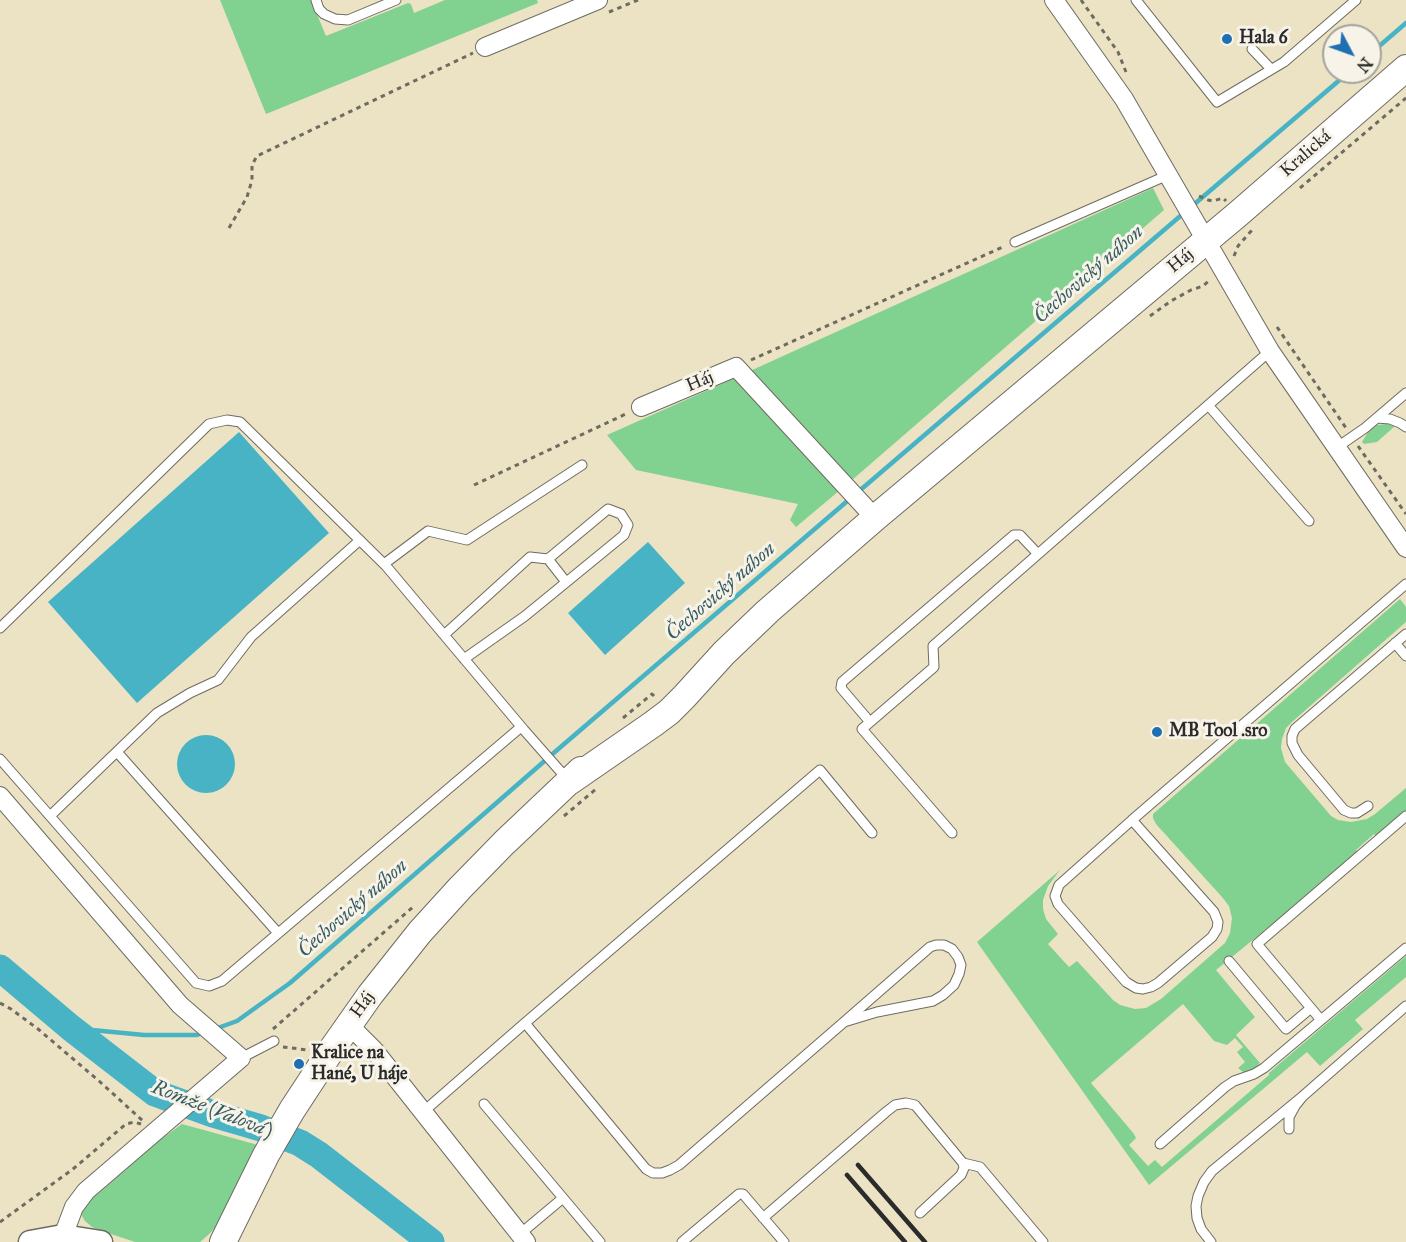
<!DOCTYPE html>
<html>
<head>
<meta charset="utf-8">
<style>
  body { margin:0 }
  #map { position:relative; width:1406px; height:1242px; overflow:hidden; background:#ebe3c4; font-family:"IM FELL Great Primer",serif }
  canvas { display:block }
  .north { position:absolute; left:1322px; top:24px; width:60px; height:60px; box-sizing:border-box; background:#f7f3e8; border:2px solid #a5a39c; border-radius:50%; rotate:131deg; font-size:16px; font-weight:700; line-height:24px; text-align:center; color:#2b2b2b }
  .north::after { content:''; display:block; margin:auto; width:21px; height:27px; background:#1f6fb2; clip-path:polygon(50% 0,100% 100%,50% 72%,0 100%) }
</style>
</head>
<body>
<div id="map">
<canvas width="1406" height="1242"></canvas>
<div class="north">N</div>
</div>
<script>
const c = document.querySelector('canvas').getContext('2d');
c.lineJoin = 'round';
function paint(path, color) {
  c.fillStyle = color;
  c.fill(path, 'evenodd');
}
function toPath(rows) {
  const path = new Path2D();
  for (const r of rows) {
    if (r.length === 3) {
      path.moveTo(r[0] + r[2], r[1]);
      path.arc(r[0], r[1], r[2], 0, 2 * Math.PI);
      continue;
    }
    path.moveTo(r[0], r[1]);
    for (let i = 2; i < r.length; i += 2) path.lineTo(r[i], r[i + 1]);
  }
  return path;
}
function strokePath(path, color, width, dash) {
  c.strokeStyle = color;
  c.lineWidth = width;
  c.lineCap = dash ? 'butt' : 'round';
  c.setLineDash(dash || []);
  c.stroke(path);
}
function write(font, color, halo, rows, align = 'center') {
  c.font = font + ' "IM FELL Great Primer",serif';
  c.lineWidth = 6;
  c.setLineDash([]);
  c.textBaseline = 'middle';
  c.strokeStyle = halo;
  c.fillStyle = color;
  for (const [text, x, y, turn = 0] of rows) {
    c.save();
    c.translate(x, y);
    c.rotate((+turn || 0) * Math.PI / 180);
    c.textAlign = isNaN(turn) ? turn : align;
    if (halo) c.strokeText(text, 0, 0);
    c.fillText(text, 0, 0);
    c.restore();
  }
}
paint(toPath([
  [220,0,311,0,326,36,408,3,411,4,414,13,445,0,537,0,538,3,266,114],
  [1153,188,1164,210,852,480,750,371],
  [735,378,840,490,796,527,790,520,798,504,636,470,607,435],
  [1387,424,1395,426,1377,442,1364,444,1362,442,1368,432,1377,425],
  [1400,599,1406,607,1406,622,1293,721,1286,728,1282,739,1281,748,1285,762,1331,816,1338,820,1351,822,1367,819,1375,814,1406,788,1406,812,1377,837,1374,834,1356,850,1359,853,1216,970,1255,1017,1236,1035,1260,1063,1254,1069,1246,1072,1243,1072,1238,1068,1245,1062,1237,1052,1243,1047,1235,1038,1227,1045,1214,1041,1183,1004,1091,1083,1134,1134,1136,1138,1129,1145,1148,1166,1155,1160,1162,1167,1269,1075,1269,1073,1278,1065,1406,956,1406,977,1355,1020,1363,1029,1320,1066,1307,1052,1149,1185,977,942,1060,870,1048,886,1043,900,1043,909,1046,919,1058,934,1048,944,1069,967,1077,961,1113,1000,1120,1005,1135,1009,1146,1008,1161,999,1225,943,1230,933,1232,918,1229,906,1222,897,1156,824,1153,818,1153,814],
  [182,1124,258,1145,219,1224,207,1236,200,1242,135,1242,99,1230,92,1227,85,1221,82,1216,82,1211,86,1202,99,1193,157,1142]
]), '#81d191');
paint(toPath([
  [239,432,329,533,137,703,48,602],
  [648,542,685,583,605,655,568,613],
  [206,764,29]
]), '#47b3c4');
strokePath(toPath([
  [1370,54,1406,23],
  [1191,207,1349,72],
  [858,492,1185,212],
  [71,1028,144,1035,197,1035,204,1032],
  [215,1029,237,1021,290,983,556,751,852,497]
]), '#47b3c4', 4.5);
strokePath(toPath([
  [0,968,71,1028,155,1093,213,1114,261,1128,300,1143,319,1155,431,1242]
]), '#47b3c4', 27);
const service = toPath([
  [316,0,319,9,324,14,335,19,348,20,396,0],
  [1136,0,1217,102,1284,62,1356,0],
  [1252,49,1271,69],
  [1015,242,1168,175],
  [1208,405,1309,521],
  [1377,418,1390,419,1400,423,1406,427],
  [1336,448,1365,428,1406,393],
  [548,559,566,582],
  [384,564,428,531,467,540,582,465],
  [0,628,209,424,227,420,240,422,386,566,524,730,568,780],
  [444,635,530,557,548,559,608,509,621,514,628,525,624,535,525,616,464,659],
  [1395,643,1406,656],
  [870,722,841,688,842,682,1014,535,1020,535,1038,554],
  [117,752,278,933],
  [0,759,196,983,209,986,222,981,521,727],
  [1368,806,1357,813,1351,813,1344,810,1298,755,1292,743,1292,736,1295,729,1406,634],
  [50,816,157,713,190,693,218,680,251,637,360,540],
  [1406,816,1257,944,1321,1020,1406,948],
  [1132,820,1214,912,1218,922,1217,929,1212,937,1158,983,1151,987,1143,989,1136,988,1126,982,1058,904,1055,896,1059,885,1132,820],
  [1132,820,1406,584],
  [952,833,862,729,934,667,933,646,1270,351],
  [1229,961,1286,1029,1311,1008],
  [525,1023,820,770,872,833],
  [241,1058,274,1041],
  [484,1104,600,1242],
  [423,1112,525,1023,646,1169,653,1173,662,1173,670,1170,679,1165,844,1022,877,1012,933,1001,943,995,954,985,959,974,961,965,958,957,952,949,944,945,936,945,930,947,844,1022],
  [1289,1129,1289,1117,1295,1106,1303,1096,1406,1006],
  [1160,1144,1225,1087,1234,1081,1254,1074,1264,1068,1321,1020],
  [963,1163,980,1167,1043,1242],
  [763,1218,886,1112,895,1105,906,1103,915,1105,963,1163,964,1168,961,1175,920,1213],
  [520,1234,563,1198],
  [682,1242,739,1194,743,1194,784,1242],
  [1211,1242,1201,1229,1197,1218,1196,1206,1198,1196,1204,1182,1212,1171,1303,1096]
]);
const minor = toPath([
  [1054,0,1124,99,1270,351,1406,548],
  [485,47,598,0],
  [641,407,736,367,875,518],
  [0,796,180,1005,241,1058,86,1191,74,1207,63,1236],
  [349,1025,374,1050,526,1242]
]);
const tertiary = toPath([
  [30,1242,63,1236,101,1242]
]);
const secondary = toPath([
  [569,782,653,724,669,712,684,697,724,653,768,611,875,518,1238,214,1406,68],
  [223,1242,266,1155,292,1110,332,1049,370,995,420,932,460,888,504,843,581,770]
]);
strokePath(service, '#6e6b61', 11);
strokePath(minor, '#6e6b61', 20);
strokePath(tertiary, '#6e6b61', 25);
strokePath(secondary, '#6e6b61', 28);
strokePath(toPath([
  [1081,0,1118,52,1126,72],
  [609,12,638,0],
  [1300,188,1406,98],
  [1199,196,1208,200,1213,201,1223,198,1226,201],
  [229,228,247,197,252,180,252,165,257,156,473,53],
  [1234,256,1238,246,1252,230],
  [1150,316,1171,301,1191,290,1203,286,1211,279],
  [1277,327,1346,428],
  [751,360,1005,246],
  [1358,446,1406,514],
  [474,485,628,413],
  [623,718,652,694,656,698],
  [564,816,596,789],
  [0,1003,11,1009,38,1029,99,1081,143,1121],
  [273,1029,413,907],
  [283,1047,308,1050],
  [0,1222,73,1169,126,1124,134,1122,141,1124]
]), '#6e6b61', 3, [4.5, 4.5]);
strokePath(service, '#fff', 9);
strokePath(minor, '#fff', 18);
strokePath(tertiary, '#fff', 22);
strokePath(secondary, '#fff', 26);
strokePath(toPath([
  [858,1165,925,1242],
  [847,1175,905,1242]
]), '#2b2b2b', 4.5);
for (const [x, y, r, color] of [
  [1227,39,6,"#1f6fb2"],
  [1157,732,6,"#1f6fb2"],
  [299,1064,6,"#1f6fb2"]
]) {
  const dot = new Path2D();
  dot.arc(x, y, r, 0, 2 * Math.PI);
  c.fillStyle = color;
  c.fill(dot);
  strokePath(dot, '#f7f3e8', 2);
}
write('bold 18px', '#2b2b2b', '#f7f3e8', [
  ["Hala 6",1239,39],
  ["MB Tool .sro",1169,732],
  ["Kralice na",311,1054],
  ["Hané, U háje",311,1075]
], 'left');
write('18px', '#2b2b2b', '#f7f3e8', [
  ["Kralická",1306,154,-41],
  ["Háj",1181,261,-40],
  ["Háj",700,382,-23],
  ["Háj",363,1005,-54]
]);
write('italic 20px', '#355b61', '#f7f3e8', [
  ["Čechovický náhon",1089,275,-41],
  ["Čechovický náhon",721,592,-41],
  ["Čechovický náhon",353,909,-41],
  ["Romže (Valová)",212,1110,21]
]);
</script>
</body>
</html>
